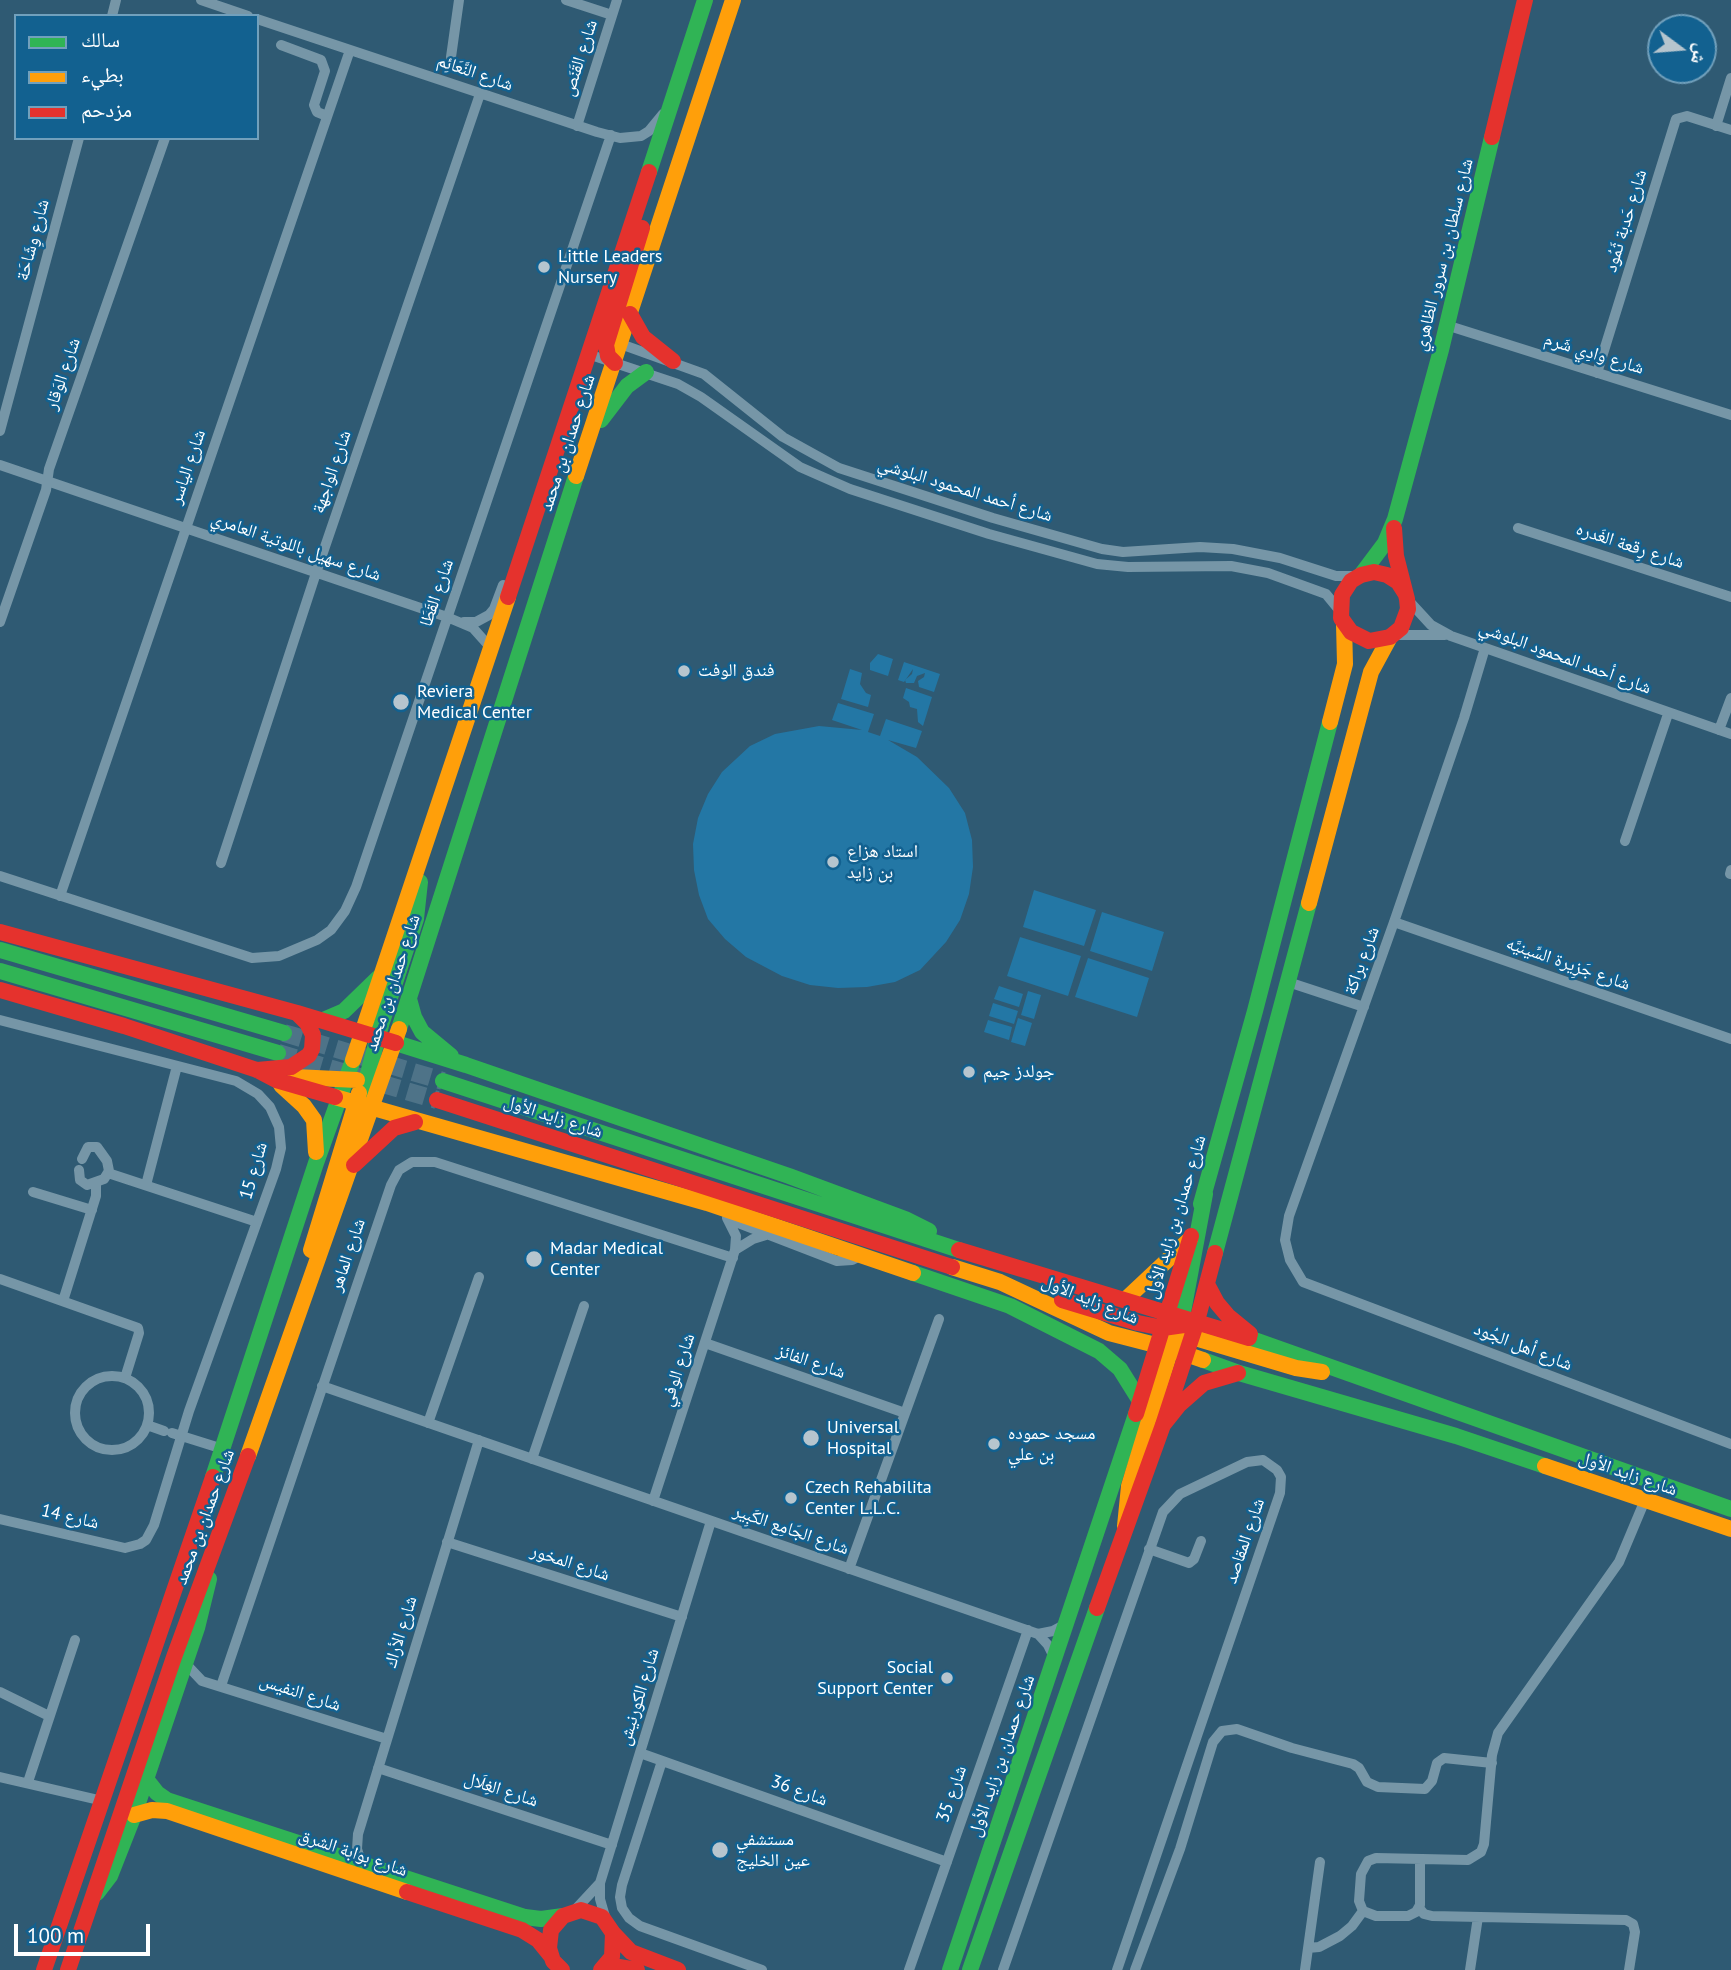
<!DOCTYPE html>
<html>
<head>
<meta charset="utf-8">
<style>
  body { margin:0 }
  #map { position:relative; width:1731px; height:1970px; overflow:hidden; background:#2f5a73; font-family:"PT Sans","Noto Naskh Arabic",sans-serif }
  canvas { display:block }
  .legend { position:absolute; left:14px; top:14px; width:245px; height:126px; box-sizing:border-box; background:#126190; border:2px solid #71a0bc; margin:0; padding:9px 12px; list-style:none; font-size:21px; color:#fff }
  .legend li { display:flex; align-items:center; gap:14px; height:35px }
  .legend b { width:35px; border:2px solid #71a0bc }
  .north { position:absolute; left:1647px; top:14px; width:70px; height:70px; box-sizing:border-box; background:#126190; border:2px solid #71a0bc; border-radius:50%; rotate:106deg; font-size:19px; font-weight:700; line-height:28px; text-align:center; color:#fff }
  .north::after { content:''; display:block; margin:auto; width:24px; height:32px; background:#b6c5ce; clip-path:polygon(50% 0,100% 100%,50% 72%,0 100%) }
  .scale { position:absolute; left:14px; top:1924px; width:136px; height:32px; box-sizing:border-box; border:4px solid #fff; border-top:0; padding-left:9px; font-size:21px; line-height:24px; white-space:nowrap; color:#fff; -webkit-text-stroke:5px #126190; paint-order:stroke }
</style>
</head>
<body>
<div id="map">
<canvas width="1731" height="1970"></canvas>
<ul class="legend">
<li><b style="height:9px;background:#30b455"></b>سالك</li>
<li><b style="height:9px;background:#ff9f0a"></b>بطيء</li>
<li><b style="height:9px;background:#e5322d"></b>مزدحم</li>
</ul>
<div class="north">ش</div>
<div class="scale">100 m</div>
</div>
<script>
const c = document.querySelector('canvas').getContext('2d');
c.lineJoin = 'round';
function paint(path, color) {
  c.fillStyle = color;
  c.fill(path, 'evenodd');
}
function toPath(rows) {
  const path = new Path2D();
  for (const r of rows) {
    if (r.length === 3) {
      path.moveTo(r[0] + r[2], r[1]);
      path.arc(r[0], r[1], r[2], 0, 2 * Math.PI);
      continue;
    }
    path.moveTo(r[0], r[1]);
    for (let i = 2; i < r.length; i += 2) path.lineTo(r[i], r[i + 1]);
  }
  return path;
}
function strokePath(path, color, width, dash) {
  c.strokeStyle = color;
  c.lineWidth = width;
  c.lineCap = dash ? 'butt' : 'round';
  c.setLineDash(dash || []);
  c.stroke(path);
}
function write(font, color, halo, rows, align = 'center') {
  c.font = font + ' "PT Sans","Noto Naskh Arabic",sans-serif';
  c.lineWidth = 5;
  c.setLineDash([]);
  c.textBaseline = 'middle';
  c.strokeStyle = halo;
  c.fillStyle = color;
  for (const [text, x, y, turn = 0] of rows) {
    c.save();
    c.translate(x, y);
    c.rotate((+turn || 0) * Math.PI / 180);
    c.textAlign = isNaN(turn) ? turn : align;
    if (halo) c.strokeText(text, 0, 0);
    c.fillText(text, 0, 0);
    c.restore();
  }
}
paint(toPath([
  [878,654,893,659,888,676,870,670,870,663],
  [904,662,940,674,934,692,919,687,918,681,924,677,925,673,917,676,914,683,906,683,905,680,912,674,913,669,904,682,898,680],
  [850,669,862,673,860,684,866,693,871,695,868,707,841,699],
  [906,688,932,697,923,726,918,722,917,709,910,707,909,702,903,698],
  [838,703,874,714,868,732,880,736,886,719,922,731,916,748,888,740,917,757,949,788,965,813,972,840,973,867,969,894,960,920,946,942,920,970,895,982,867,987,838,988,810,985,782,976,746,957,725,939,708,919,699,895,694,870,693,844,698,818,708,794,722,772,750,746,775,734,819,726,862,730,832,720],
  [1034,890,1096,910,1084,946,1023,927],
  [1102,912,1164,932,1152,971,1090,951],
  [1020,937,1081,956,1068,996,1007,976],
  [1088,958,1149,978,1137,1017,1075,997],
  [999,986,1023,994,1019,1007,994,999],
  [1028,991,1041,995,1034,1019,1021,1015],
  [993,1003,1018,1011,1014,1024,989,1016],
  [1018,1018,1032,1023,1025,1046,1011,1042],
  [988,1020,1012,1027,1009,1040,984,1032]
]), '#2377a5');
strokePath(toPath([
  [284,1033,443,1081],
  [278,1053,437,1100]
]), '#4e7388', 18, [18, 9]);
strokePath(toPath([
  [201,0,248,16],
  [566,0,612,15],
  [112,16,116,0],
  [257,19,597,132,620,138,641,136,649,131,663,114],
  [281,45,321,60,325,71,314,105,317,112,327,116],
  [451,57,459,0],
  [577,126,617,0],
  [1716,126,1731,78],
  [1446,325,1731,415],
  [615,342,704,374,783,437,839,468,993,518,1102,549,1123,552,1200,547,1233,549,1280,558,1336,576,1358,576],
  [588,354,678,384,701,397,800,467,850,489,989,534,1097,564,1128,567,1231,566,1268,573,1326,594,1340,611],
  [1597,373,1676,119,1687,116,1731,130],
  [0,431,79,138],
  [0,465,447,617,473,628,490,647],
  [1518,528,1731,597],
  [1408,600,1431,625,1451,636,1731,734],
  [0,622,46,490,49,469,165,138],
  [464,622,476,622,489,615,494,609,503,585],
  [1394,635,1445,635],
  [1485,648,1464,718,1394,922,1289,1216,1285,1240,1290,1260,1303,1282,1731,1444],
  [1719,730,1731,698],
  [1625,841,1668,714],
  [221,863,316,573,480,94],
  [1730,874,1731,870],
  [0,876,252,958,279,956,317,940,331,930,345,911,356,887,611,135],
  [60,896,350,50],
  [1394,922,1731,1039],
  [1288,982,1364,1007],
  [0,1020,236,1081,258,1094,270,1107,279,1127,281,1148,276,1169,189,1411,154,1525,146,1540,140,1544,125,1548,0,1519],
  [79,1170,80,1180,87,1185,104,1179,109,1171,107,1161,97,1147,88,1147,82,1159],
  [108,1173,257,1222],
  [146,1185,177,1066],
  [33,1192,92,1210],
  [728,1219,837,1261,852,1260,860,1256],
  [735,1250,753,1239,766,1235],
  [0,1279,138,1328,139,1333,125,1378],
  [63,1301,96,1196,96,1183],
  [705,1343,905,1413],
  [112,1413,37],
  [322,1386,1038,1634,1053,1631,1066,1624],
  [428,1423,479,1277],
  [147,1425,164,1431],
  [172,1433,223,1449],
  [532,1459,584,1306],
  [653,1501,735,1250,736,1236,727,1218],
  [447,1542,682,1617],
  [1149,1549,1189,1563,1194,1559,1201,1541],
  [849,1569,939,1319],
  [1038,1634,1048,1645,1055,1659],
  [185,1663,202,1681,387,1739],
  [221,1686,391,1185,399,1170,412,1162,435,1162,733,1258],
  [0,1692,49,1716],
  [640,1753,947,1862],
  [662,1761,622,1885,620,1897,622,1908,629,1918,640,1926,762,1970],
  [378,1768,612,1845],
  [0,1777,103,1801],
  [28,1782,75,1640],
  [1420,1859,1420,1905,1416,1912,1408,1916,1376,1916,1363,1911,1359,1901,1361,1874,1368,1861,1376,1858,1468,1860,1481,1852,1484,1844,1492,1755,1498,1733,1619,1562,1645,1500],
  [361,1862,357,1849,358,1834,479,1440],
  [1419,1908,1424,1914,1432,1916,1626,1920,1633,1924,1635,1932,1629,1970],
  [574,1911,600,1883],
  [606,1920,600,1899,600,1883,711,1521],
  [1308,1948,1319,1947,1340,1936,1352,1926,1363,1911],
  [909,1970,1028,1630],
  [1003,1970,1163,1512,1180,1494,1247,1462,1263,1460,1277,1470,1281,1477,1280,1493,1117,1970],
  [1135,1970,1180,1849,1213,1742,1222,1731,1237,1729,1292,1748,1353,1764,1359,1768,1367,1782,1378,1787,1425,1789,1432,1781,1437,1763,1444,1758,1492,1763],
  [1305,1970,1320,1862],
  [1470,1970,1478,1917]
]), '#7696a7', 10);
strokePath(toPath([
  [649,172,705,0],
  [601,420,627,386,646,372],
  [1361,575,1385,543,1395,519,1441,350,1492,137],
  [0,950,284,1033],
  [0,971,278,1053],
  [409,999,414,1017,422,1032,451,1056],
  [323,1020,344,1011,378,978],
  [399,1029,576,476],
  [396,1043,466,1065,789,1176,905,1219,929,1231],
  [443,1081,959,1250],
  [372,1107,366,1092,367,1077,382,1022,416,919,420,882],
  [1201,1204,1255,1011,1330,722],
  [1215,1253,1309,903],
  [913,1273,1010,1306,1099,1351,1120,1369,1140,1401],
  [1180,1328,1205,1194],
  [1249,1338,1731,1509],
  [1203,1360,1239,1373,1456,1436,1545,1466],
  [213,1477,316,1163,353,1060],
  [146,1779,157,1793,167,1800,525,1917,541,1919,563,1916],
  [97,1893,110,1876,134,1815,197,1628,209,1579],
  [950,1970,1136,1414],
  [970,1970,1097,1608]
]), '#30b455', 16);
strokePath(toPath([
  [576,476,733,0],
  [1330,722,1345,664,1344,624],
  [1309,903,1371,672,1390,637],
  [353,1060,508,597],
  [295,1077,357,1080],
  [281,1085,304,1106,314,1120,316,1152],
  [335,1097,707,1203,913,1273],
  [311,1250,359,1093],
  [952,1267,1000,1282,1109,1333,1171,1349,1203,1360],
  [1126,1299,1190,1239],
  [1164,1343,1179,1337,1192,1337,1296,1368,1322,1372],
  [248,1456,399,1029],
  [1545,1466,1731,1529],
  [1125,1526,1129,1486,1171,1349,1173,1327,1167,1312],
  [134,1815,152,1810,167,1811,407,1892]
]), '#ff9f0a', 16);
strokePath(toPath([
  [1492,137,1525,0],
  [630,314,643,337,673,361],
  [615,363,608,356,606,345,642,228],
  [1394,528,1396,556,1407,599,1408,609,1401,628,1390,637,1369,641,1351,632,1341,618,1342,595,1351,581,1361,575,1374,572,1387,575,1398,582,1405,593],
  [508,597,649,172],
  [0,932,297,1013,396,1043],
  [0,990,124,1026,257,1070,276,1080,335,1097],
  [257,1070,291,1067,309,1055,312,1049,313,1035,307,1023,297,1013],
  [437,1100,952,1267],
  [354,1165,394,1128,415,1122],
  [959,1250,1249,1338],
  [1208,1286,1217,1303,1228,1316,1250,1334],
  [1062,1300,1138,1323,1163,1328,1184,1325],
  [1136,1414,1191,1236],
  [1163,1425,1179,1405,1204,1383,1238,1373],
  [1097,1608,1163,1425,1197,1321,1215,1253],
  [407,1892,522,1930,538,1940,551,1956],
  [613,1933,631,1952,678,1970],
  [602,1969,619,1967,637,1970],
  [44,1970,213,1477],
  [68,1970,174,1657,248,1456],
  [562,1970,553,1961,549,1948,551,1930,563,1916,581,1910,602,1917,613,1933,612,1957,601,1970]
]), '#e5322d', 16);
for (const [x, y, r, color] of [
  [544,267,7,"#b6c5ce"],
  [684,671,7,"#b6c5ce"],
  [401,702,9,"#b6c5ce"],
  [833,862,7,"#b6c5ce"],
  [969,1072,7,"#b6c5ce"],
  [534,1259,9,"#b6c5ce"],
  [811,1438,9,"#b6c5ce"],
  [994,1444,7,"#b6c5ce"],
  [791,1498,7,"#b6c5ce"],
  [947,1678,7,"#b6c5ce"],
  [720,1850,9,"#b6c5ce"]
]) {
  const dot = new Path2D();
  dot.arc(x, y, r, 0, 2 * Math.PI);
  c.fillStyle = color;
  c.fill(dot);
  strokePath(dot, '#126190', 2.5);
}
write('18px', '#fff', '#126190', [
  ["شارع القَنَص",580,58,-72],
  ["شارع النَّعَائِم",475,73,19],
  ["شارع حَدبة ثَمُود",1626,221,-73],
  ["شارع وِشَاحَة",33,240,-75],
  ["شارع سلطان بن سرور الظاهري",1444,255,-76],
  ["شارع وادِي شَرم",1594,354,17],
  ["شارع الوَقار",63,374,-71],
  ["شارع حمدان بن محمد",568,443,-72],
  ["شارع الياسر",188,467,-71],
  ["شارع الواجهة",332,472,-71],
  ["شارع أحمد المحمود البلوشي",965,490,17],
  ["شارع رِقعة الغَدره",1630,546,18],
  ["شارع سهيل باللوتية العامري",296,547,19],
  ["شارع القَطَا",437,593,-71],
  ["شارع أحمد المحمود البلوشي",1565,658,20],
  ["شارع براكة",1362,961,-70],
  ["شارع جَزِيرة السِّينيَّه",1568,964,19],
  ["شارع حمدان بن محمد",393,983,-72],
  ["شارع زايد الأول",553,1117,18],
  ["شارع 15",254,1171,-74],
  ["شارع حمدان بن زايد الأول",1176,1217,-73],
  ["شارع الماهر",348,1255,-71],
  ["شارع زايد الأول",1090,1300,22],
  ["شارع أهل الجُود",1523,1347,21],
  ["شارع الفائز",811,1362,19],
  ["شارع الوفي",678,1370,-72],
  ["شارع زايد الأول",1628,1474,19],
  ["شارع 14",70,1517,13],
  ["شارع حمدان بن محمد",205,1517,-70],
  ["شارع الجَامِع الكَبِير",791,1530,19],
  ["شارع المقاصد",1245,1541,-71],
  ["شارع المخور",570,1563,18],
  ["شارع الأراك",401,1632,-73],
  ["شارع النفيس",300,1693,18],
  ["شارع الكورنيش",639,1697,-73],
  ["شارع حمدان بن زايد الأول",1002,1756,-71],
  ["شارع الغِلَال",501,1790,18],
  ["شارع 36",799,1791,20],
  ["شارع 35",952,1794,-71],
  ["شارع بوابة الشرق",353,1853,19]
]);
write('18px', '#fff', '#126190', [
  ["Little Leaders",558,257],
  ["Nursery",558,278],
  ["فندق الوفت",698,671],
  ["Reviera",417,692],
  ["Medical Center",417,713],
  ["استاد هزاع",847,852],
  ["بن زايد",847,873],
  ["جولدز جيم",983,1072],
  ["Madar Medical",550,1249],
  ["Center",550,1270],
  ["Universal",827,1428],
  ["Hospital",827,1449],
  ["مسجد حموده",1008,1434],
  ["بن علي",1008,1455],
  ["Czech Rehabilita",805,1488],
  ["Center L.L.C.",805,1509],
  ["Social",933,1668,"right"],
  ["Support Center",933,1689,"right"],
  ["مستشفي",736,1840],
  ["عين الخليج",736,1861]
], 'left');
</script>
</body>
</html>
